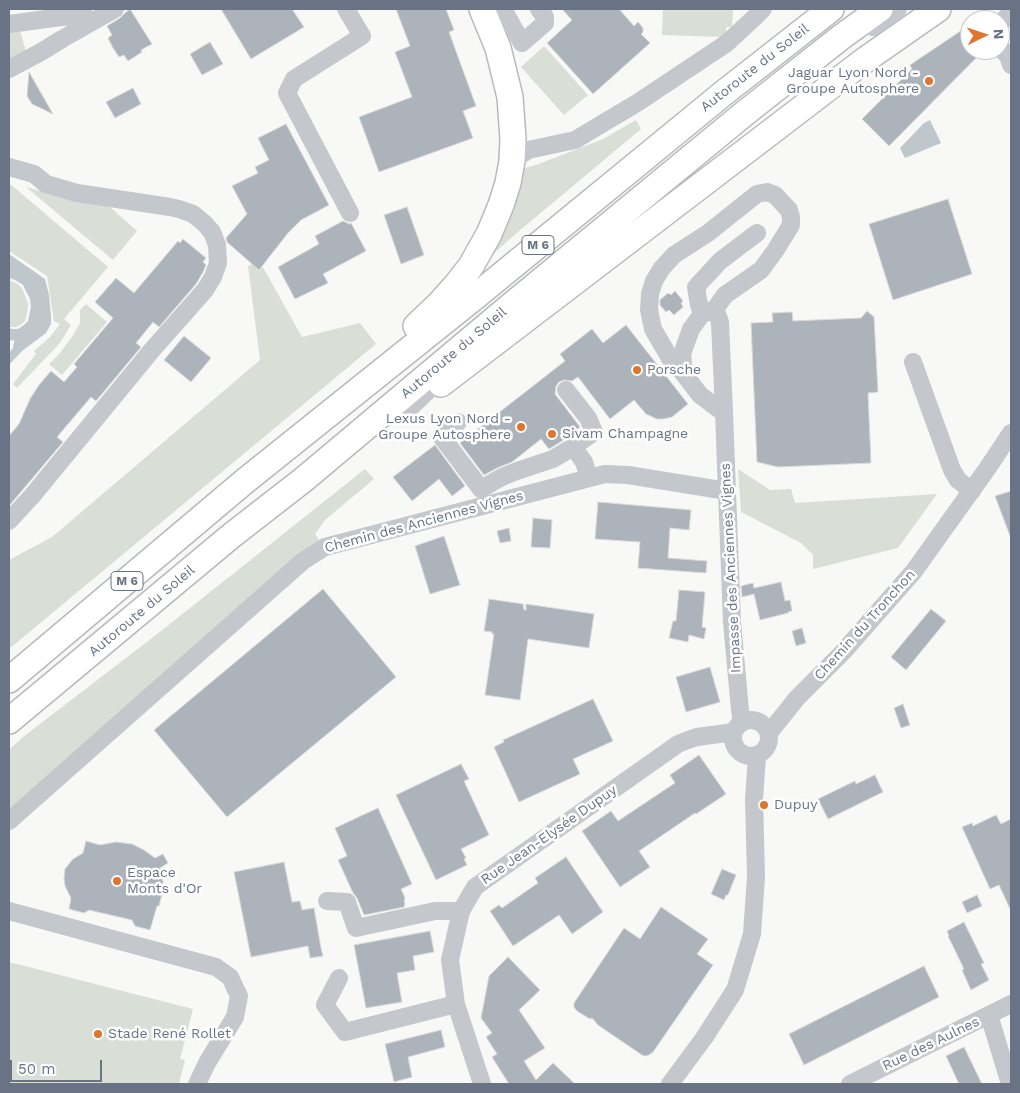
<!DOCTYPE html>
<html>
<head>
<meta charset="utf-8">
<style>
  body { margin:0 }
  #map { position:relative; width:1020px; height:1093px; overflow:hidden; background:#f8f8f6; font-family:"Work Sans",sans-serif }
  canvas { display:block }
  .frame { position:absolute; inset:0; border:10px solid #687386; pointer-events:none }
  .north { position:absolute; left:960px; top:10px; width:50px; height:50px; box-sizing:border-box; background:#fff; border:1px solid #c3c7cf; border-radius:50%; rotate:86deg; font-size:14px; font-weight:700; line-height:20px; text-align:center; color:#687386 }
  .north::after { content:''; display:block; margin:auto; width:18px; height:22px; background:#df752f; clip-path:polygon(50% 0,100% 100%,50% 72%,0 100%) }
  .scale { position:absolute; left:10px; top:1060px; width:92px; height:22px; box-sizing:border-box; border:2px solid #687386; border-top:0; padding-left:6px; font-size:15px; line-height:18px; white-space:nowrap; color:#687386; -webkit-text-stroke:4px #fff; paint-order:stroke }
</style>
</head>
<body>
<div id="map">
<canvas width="1020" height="1093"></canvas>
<div class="frame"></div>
<div class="north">N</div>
<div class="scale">50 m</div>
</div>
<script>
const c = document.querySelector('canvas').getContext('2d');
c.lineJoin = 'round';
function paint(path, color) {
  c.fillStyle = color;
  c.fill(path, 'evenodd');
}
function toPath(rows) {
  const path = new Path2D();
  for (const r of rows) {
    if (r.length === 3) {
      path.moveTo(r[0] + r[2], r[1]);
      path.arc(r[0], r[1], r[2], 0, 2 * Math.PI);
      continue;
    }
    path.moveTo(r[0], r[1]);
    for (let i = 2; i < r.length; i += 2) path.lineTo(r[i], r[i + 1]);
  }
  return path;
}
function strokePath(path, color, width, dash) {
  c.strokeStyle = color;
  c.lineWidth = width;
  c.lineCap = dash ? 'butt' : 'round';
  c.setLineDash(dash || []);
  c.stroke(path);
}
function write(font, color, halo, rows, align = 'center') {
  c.font = font + ' "Work Sans",sans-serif';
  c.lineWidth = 5;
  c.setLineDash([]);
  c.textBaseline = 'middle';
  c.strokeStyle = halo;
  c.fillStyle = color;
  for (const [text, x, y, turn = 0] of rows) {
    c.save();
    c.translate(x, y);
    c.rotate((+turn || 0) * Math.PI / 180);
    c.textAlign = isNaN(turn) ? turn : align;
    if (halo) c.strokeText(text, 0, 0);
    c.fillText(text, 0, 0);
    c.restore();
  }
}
paint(toPath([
  [663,9,733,9,732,27,726,27,726,35,722,37,662,35],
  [20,30,26,52,9,60,9,31],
  [544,46,588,95,564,115,521,67],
  [636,120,641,129,518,232,485,261,521,169,536,165,603,139],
  [9,183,108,267,64,319,71,325,60,343,17,388,13,384,36,354,34,351,50,337,60,324,54,321,47,276,9,251],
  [26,187,75,201,110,207,137,231,113,260],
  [260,262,302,337,360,323,376,344,9,649,9,560,52,537,260,360,248,266],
  [9,280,18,284,23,290,28,304,27,314,25,321,20,325,16,327,9,327],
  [86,304,107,322,62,375,49,364,60,353,74,334,80,323,80,310],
  [365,469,374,479,325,520,315,534,321,543,84,750,9,809,9,750,23,737,161,631],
  [738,469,770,490,791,489,795,503,937,494,898,548,813,569,813,555,801,543,741,512],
  [9,962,193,1009,180,1059,185,1060,179,1084,9,1084]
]), '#d9dfd7');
paint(toPath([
  [930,120,941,143,905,158,900,148,924,123],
  [9,254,45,279,49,295,51,316,51,324,46,333,22,351,9,365,9,353,13,348,14,342,14,340,9,341,9,328,12,329,18,329,24,325,28,321,31,307,30,299,23,285,15,280,9,278]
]), '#bfc7cd');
const building = toPath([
  [130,9,152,44,141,50,142,52,128,61,124,55,119,57,113,48,108,38,112,35,107,26,120,18,125,13,130,9],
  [221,9,292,9,304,27,251,59,221,9],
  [396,9,446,9,454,30,449,32,476,106,463,111,473,138,379,172,359,117,412,97,395,52,410,46,396,9],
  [562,9,619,9,634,26,638,22,643,28,643,32,641,34,650,43,593,94,547,43,572,20,562,9],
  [965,28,970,35,970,50,984,50,889,146,862,119,912,69,910,65,965,28],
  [210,42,223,64,202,75,190,54,210,42],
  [29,72,53,114,32,104,27,96,29,72],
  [133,88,141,104,115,118,106,102,133,88],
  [286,124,329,205,301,220,288,233,259,270,227,242,226,238,247,214,232,186,258,173,255,167,269,160,258,138,286,124],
  [948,199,972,274,893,300,869,224,948,199],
  [407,207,424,255,401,264,384,215,407,207],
  [343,221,349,224,351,223,366,251,323,274,328,283,295,299,278,267,319,244,315,236,343,221],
  [183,239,206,258,203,262,206,265,203,272,196,284,159,327,153,322,136,343,141,347,96,401,91,397,57,437,63,442,9,506,9,436,19,424,30,399,39,385,51,371,64,382,77,367,74,364,113,318,95,302,116,278,134,293,178,241,180,243,183,239],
  [675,291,683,301,681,303,683,307,674,315,669,310,666,312,660,305,660,300,668,293,671,295,675,291],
  [867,311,874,317,878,392,868,393,871,463,778,467,757,462,751,323,773,322,772,313,792,312,793,321,861,318,867,311],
  [626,325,688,404,672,417,663,419,657,419,646,414,634,400,610,419,578,377,572,381,564,380,559,382,556,386,555,394,580,427,562,441,549,449,541,439,512,462,497,468,484,475,460,443,565,361,560,354,592,329,603,343,626,325],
  [184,336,211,358,191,382,164,360,184,336],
  [435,445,465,486,452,496,439,479,412,501,393,477,435,445],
  [1011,491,1011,536,1010,536,995,496,1011,491],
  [598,502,691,510,689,530,670,528,668,558,707,561,706,573,638,568,640,542,595,539,598,502],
  [533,518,552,520,550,548,531,547,533,518],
  [509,528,511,541,500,543,497,531,509,528],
  [444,536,460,585,430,594,415,546,444,536],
  [781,582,785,601,790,600,792,611,788,612,788,613,760,620,754,594,742,597,741,586,753,583,754,588,781,582],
  [323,589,396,677,227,817,154,730,323,589],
  [679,590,705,592,702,627,706,628,704,639,689,635,688,642,669,638,673,621,676,621,679,590],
  [489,599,523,604,524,610,526,610,526,604,594,614,589,648,528,639,520,700,485,695,494,634,492,634,492,632,484,631,489,599],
  [931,609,946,621,906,670,891,657,931,609],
  [802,628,806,643,796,646,792,631,802,628],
  [710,667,720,702,686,712,676,677,710,667],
  [593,699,613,741,573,759,580,774,519,802,494,747,504,742,503,740,593,699],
  [903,704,910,725,901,728,894,708,903,704],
  [699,755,726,794,696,814,695,813,639,851,650,867,620,887,582,831,611,811,618,821,675,783,670,775,699,755],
  [461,764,469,779,464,781,489,835,461,849,466,858,464,859,467,865,436,880,396,795,461,764],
  [875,775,883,792,828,819,818,799,855,781,856,784,875,775],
  [378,808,412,884,401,889,405,898,404,901,405,903,404,907,364,915,357,898,353,893,338,860,347,856,335,828,378,808],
  [996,815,1001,824,1011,819,1011,911,999,885,990,889,962,827,972,823,973,826,996,815],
  [86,841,100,845,116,842,132,844,144,850,155,858,163,854,168,863,160,868,163,882,162,894,159,906,157,906,150,930,135,926,132,920,89,910,84,913,69,909,71,898,65,886,64,878,65,869,73,859,83,853,86,841],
  [566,857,603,912,572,934,559,915,513,946,490,911,499,905,502,908,538,883,535,878,566,857],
  [284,862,292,902,300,901,302,910,314,908,321,948,323,956,310,958,308,946,251,957,234,872,284,862],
  [722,869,736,875,728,895,726,895,724,900,711,894,722,869],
  [977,895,982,906,967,913,962,902,977,895],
  [661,907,708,939,697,954,713,965,653,1052,649,1055,645,1056,642,1055,598,1025,592,1018,590,1019,577,1011,574,1007,574,1003,624,928,640,939,661,907],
  [964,922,984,963,981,964,989,980,971,990,962,970,964,969,948,936,949,936,947,931,964,922],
  [430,931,434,952,413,956,415,970,397,973,402,1002,366,1008,354,945,430,931],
  [508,957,540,990,519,1010,545,1048,524,1061,536,1080,553,1063,575,1084,509,1084,492,1057,497,1054,486,1037,492,1033,481,1018,489,976,508,957],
  [924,966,939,997,804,1065,789,1034,924,966],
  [441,1030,445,1047,408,1057,412,1077,394,1082,385,1044,441,1030],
  [964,1047,982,1084,959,1084,946,1056,964,1047]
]);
paint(building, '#acb3ba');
strokePath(building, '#d9dad8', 1);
const highway = toPath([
  [416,326,439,304,457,284,471,266,489,234,501,205,508,183,512,161,513,139,510,97,498,48,482,9],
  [441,384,865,60,938,9],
  [9,680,245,481,476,296,725,92,831,9],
  [9,721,231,536,303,480,508,308,745,113,840,38,880,9]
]);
strokePath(highway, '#b7b9bd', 28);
strokePath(toPath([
  [346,9,362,36,294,79,287,93,350,213],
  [503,9,522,43,545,23,545,17,539,9],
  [9,24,84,14],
  [1000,24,1011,12],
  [873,27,898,9],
  [1000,47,1008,56,1011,65],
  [9,69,41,52,62,39,115,9],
  [512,161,528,150,575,140,637,103,727,43,755,17,763,9],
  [9,167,34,174,46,184,77,193,170,207,179,209,193,214,204,223,212,232,217,245,218,263,213,277,205,290,152,350,32,496,9,521],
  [702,314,699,305,696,287,720,261,757,233],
  [913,362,952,470,958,480,972,491],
  [684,374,671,360,653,329,649,310,650,294,654,281,662,268,674,255,708,233,757,194,767,192,775,195,789,210,791,217,791,225,775,251,761,270,725,295,715,309],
  [411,407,438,381],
  [724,413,700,395,684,374,682,354,691,329,702,314,715,309,720,322,724,413,732,622,740,710,742,722],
  [458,422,441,436,481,489,502,477,517,471,553,459,573,447,594,432,588,418,566,390],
  [573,447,584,462,589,478],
  [751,738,18],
  [769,733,797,698,843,652,914,571,987,469,1011,433],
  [9,821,303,561,325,547,605,474,628,475,727,491],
  [327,901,347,902,356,928,435,911,461,911],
  [9,911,216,967,230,977,239,996,235,1017,207,1063,197,1084],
  [339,978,325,1005,345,1032,456,1004],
  [989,1015,1010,1084],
  [482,1084,456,1004,450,960,461,911,475,887,678,744,688,740,697,737,734,732],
  [670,1084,704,1038,735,990,752,934,756,877,754,799,757,756],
  [850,1084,922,1048,1011,1004]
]), '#c4c7cb', 18);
strokePath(highway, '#fff', 25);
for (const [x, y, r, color] of [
  [929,81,5,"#df752f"],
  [637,370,5,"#df752f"],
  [521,427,5,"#df752f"],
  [552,434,5,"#df752f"],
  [764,805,5,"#df752f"],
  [117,881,5,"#df752f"],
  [98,1034,5,"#df752f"]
]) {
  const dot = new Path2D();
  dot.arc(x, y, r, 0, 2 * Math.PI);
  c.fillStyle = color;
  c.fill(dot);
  strokePath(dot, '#fff', 2);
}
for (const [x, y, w] of [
  [538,245,32],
  [127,581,32]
]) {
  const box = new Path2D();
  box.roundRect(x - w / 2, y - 9.5, w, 19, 4);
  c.fillStyle = '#fff';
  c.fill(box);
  strokePath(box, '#687386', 1);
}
write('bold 12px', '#687386', null, [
  ["M 6",538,245],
  ["M 6",127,581]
]);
write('14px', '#687386', '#fff', [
  ["Autoroute du Soleil",755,68,-38],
  ["Autoroute du Soleil",454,353,-40],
  ["Chemin des Anciennes Vignes",424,522,-15],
  ["Impasse des Anciennes Vignes",731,568,-93],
  ["Autoroute du Soleil",142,611,-40],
  ["Chemin du Tronchon",865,625,-48],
  ["Rue Jean-Elysée Dupuy",549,835,-35],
  ["Rue des Aulnes",931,1044,-26]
]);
write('14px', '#687386', '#fff', [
  ["Jaguar Lyon Nord -",919,73,"right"],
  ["Groupe Autosphere",919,89,"right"],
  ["Porsche",647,370],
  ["Lexus Lyon Nord -",511,419,"right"],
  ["Groupe Autosphere",511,435,"right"],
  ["Sivam Champagne",562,434],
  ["Dupuy",774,805],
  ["Espace",127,873],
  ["Monts d'Or",127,889],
  ["Stade René Rollet",108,1034]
], 'left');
</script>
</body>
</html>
